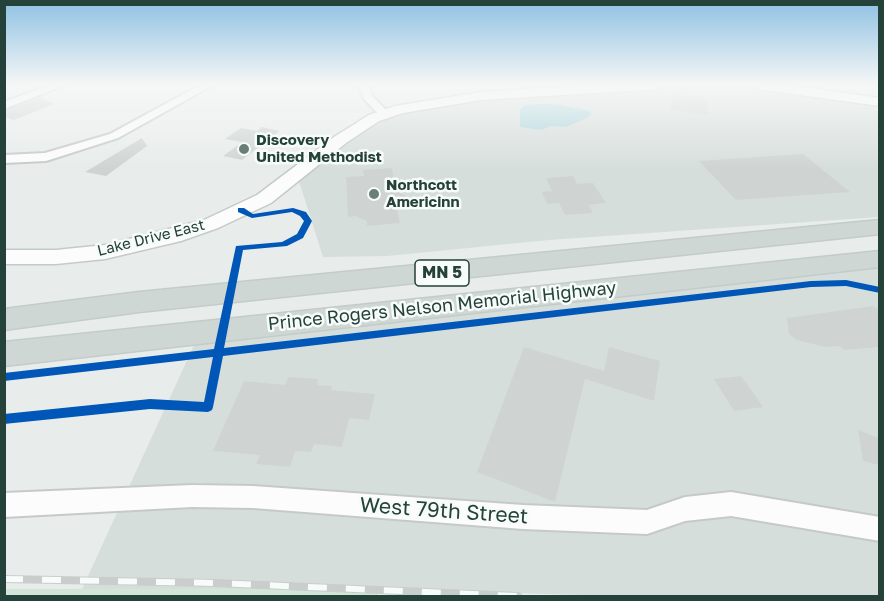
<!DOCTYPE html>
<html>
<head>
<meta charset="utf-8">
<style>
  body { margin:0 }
  #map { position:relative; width:884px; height:601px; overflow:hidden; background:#e8edeb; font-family:"Golos Text",sans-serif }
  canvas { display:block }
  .frame { position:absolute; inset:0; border:6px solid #24423a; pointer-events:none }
</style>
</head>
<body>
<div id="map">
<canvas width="884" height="601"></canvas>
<div class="frame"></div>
</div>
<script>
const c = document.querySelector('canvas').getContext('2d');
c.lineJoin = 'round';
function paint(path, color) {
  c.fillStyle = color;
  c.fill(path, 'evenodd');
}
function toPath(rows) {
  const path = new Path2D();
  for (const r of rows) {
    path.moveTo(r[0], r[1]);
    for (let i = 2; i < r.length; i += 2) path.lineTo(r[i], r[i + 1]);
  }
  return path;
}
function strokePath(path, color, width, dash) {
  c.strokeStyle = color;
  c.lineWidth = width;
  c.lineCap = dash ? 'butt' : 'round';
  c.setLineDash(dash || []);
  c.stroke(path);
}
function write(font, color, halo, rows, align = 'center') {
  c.font = font + ' "Golos Text",sans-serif';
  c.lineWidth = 5;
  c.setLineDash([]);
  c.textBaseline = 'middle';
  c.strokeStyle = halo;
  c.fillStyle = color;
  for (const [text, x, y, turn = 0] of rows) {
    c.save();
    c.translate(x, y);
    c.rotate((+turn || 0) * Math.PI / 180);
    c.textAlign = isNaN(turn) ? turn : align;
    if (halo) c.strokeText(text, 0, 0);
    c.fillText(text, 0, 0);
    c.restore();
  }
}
paint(toPath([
  [660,85,755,85,875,101,879,117,879,217,549,240,388,256,323,257,297,175,376,118,437,101],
  [879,261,879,596,613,596,378,589,82,589,200,332]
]), '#d6dedb');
paint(toPath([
  [5,589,378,589,378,596,5,596]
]), '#d1e6d8');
paint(toPath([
  [546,104,560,105,591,111,589,117,566,127,550,126,542,130,520,127,520,110,525,105]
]), '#a9d4db');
paint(toPath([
  [673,94,708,100,707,115,670,109],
  [41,97,54,104,14,120,4,117,4,111],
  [262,127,280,131,242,160,223,156,242,142,225,139,241,128,257,131],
  [142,138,147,146,106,176,85,172],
  [803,154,850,192,736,200,699,161],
  [392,168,395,191,408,197,396,206,400,223,367,226,367,221,355,216,348,217,346,177,364,176,363,170],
  [573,176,577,184,593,183,606,203,589,205,593,213,565,215,559,203,547,204,542,192,552,191,546,178],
  [873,306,879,309,879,347,844,350,840,346,825,347,797,340,789,334,787,318],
  [524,347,604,371,609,347,660,361,654,401,585,379,555,502,477,472],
  [741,376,752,391,763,407,734,411,714,379],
  [288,377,318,379,317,385,332,386,331,390,375,394,369,420,349,418,342,447,314,444,311,452,295,451,290,467,256,464,260,455,213,451,244,381,285,385],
  [858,430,879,438,879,465,863,461]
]), '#cfd4d2');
const street = toPath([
  [50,85,65,85,4,109,4,102,50,85],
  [200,85,213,85,118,138,46,161,4,163,4,155,45,153,110,134,200,85],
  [359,85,369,85,372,96,389,113,389,117,381,117,364,99,359,85],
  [192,485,253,486,523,505,647,510,685,497,731,492,880,517,880,541,731,516,685,521,647,534,523,529,253,508,192,507,4,517,4,493,192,485]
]);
const secondary = toPath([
  [586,85,667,85,660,89,481,100,403,113,379,121,346,143,271,203,218,228,181,241,105,259,56,264,4,264,4,250,56,250,105,245,204,220,257,195,334,137,369,115,395,106,481,92,586,85],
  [750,85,790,85,880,98,880,106,757,89,750,85]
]);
const primary = toPath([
  [880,220,880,234,139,312,4,330,4,309,139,292,880,220],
  [880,251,880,267,4,366,4,342,880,251]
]);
strokePath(street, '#c5cac8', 4);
strokePath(secondary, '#c3cbc8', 3);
strokePath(primary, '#c3ccc9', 3);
paint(street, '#fcfcfc');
paint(secondary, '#fcfcfc');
paint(primary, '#cfd7d5');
const rail = toPath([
  [4,579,215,583,518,596]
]);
strokePath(rail, '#c9cdcc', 8);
strokePath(rail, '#f7fbf9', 6, [19]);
paint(toPath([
  [238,208,244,208,253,214,293,208,306,212,312,221,303,238,287,246,243,250,224,348,811,281,846,280,880,287,880,293,846,286,811,287,223,356,213,407,212,410,208,412,150,409,4,424,4,414,150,399,204,402,213,357,4,381,4,373,214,349,236,246,282,242,297,234,304,221,300,216,292,212,252,218,238,212,238,208]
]), '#0057b8');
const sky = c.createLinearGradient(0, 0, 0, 169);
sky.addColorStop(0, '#8fc1e3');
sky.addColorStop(0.5, '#f5f7f6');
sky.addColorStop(1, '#f5f7f600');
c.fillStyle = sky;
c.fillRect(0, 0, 884, 169);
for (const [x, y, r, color] of [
  [244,149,6,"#697e78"],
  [374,194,6,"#697e78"]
]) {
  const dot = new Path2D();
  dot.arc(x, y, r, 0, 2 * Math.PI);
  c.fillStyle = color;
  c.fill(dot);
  strokePath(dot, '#f7fbf9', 2);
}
write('bold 15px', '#24423a', '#f7fbf9', [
  ["Discovery",256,140],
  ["United Methodist",256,157],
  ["Northcott",386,185],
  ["Americinn",386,202]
], 'left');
write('15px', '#24423a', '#f7fbf9', [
  ["Lake Drive East",151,238,-14]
]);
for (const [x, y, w] of [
  [442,273,54]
]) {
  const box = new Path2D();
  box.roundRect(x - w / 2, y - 13, w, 26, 4.5);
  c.fillStyle = '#f7fbf9';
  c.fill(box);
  strokePath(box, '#24423a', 1.5);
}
write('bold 16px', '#24423a', null, [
  ["MN 5",442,273]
]);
write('18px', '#24423a', '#f7fbf9', [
  ["Prince Rogers Nelson Memorial Highway",442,306,-6]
]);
write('21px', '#24423a', '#f7fbf9', [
  ["West 79th Street",444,511,4]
]);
</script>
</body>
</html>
